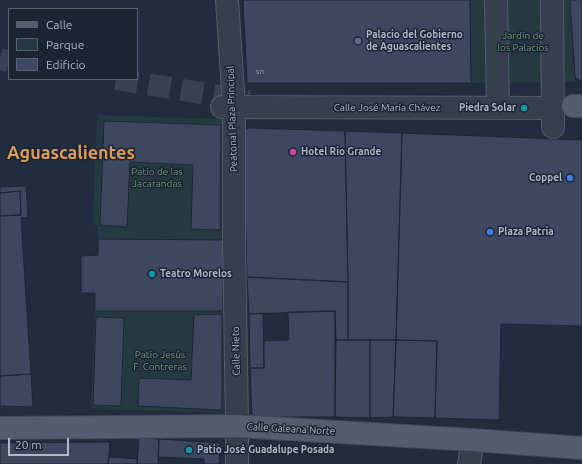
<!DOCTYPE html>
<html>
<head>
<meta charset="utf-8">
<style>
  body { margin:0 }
  #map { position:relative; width:582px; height:464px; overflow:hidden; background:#222c3f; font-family:Ubuntu,sans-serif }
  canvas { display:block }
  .legend { position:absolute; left:8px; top:8px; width:130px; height:72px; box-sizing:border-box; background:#1b2334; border:1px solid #575f70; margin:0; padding:5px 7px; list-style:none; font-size:12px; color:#b2b9ca }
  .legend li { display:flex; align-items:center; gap:8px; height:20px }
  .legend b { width:20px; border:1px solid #575f70 }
  .scale { position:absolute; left:8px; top:438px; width:61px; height:18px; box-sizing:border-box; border:2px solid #b2b9ca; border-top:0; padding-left:5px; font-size:12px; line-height:14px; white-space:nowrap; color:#b2b9ca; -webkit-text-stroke:3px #1b2334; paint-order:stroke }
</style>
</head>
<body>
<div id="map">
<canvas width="582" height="464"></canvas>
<ul class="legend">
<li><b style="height:5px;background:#545d6f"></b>Calle</li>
<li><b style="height:11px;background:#243a40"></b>Parque</li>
<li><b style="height:11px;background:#3d4860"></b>Edificio</li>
</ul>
<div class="scale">20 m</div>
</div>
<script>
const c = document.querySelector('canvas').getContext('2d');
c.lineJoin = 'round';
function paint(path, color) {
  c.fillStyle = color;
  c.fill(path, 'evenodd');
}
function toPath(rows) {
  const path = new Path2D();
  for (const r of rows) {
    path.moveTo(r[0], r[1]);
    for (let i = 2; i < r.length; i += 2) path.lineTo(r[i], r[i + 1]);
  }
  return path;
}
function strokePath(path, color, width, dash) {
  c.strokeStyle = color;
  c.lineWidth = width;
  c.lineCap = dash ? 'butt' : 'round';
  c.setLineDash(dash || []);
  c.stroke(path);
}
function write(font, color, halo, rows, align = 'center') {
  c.font = font + ' Ubuntu,sans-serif';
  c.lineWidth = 3;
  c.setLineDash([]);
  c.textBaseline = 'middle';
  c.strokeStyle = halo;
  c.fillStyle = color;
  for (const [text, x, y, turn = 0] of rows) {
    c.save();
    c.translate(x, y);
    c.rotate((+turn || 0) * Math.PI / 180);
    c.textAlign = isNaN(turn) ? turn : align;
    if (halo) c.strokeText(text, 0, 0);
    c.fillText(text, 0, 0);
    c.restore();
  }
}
paint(toPath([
  [470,0,570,0,575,82,471,83],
  [97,115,222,119,223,240,98,239,98,225,93,225],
  [95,311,223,311,224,413,91,409]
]), '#243a40');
const building = toPath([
  [243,0,470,0,471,83,247,83,243,0],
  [570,0,582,0,582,82,575,77,570,0],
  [104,121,221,125,220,230,191,229,193,165,130,162,127,227,100,225,104,121],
  [248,128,345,131,348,282,247,277,243,133,248,128],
  [345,131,402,133,396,340,348,340,348,282,345,131],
  [402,133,582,140,582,326,501,324,499,420,435,418,437,341,396,340,402,133],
  [26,186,28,217,21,218,31,374,0,376,0,216,21,215,20,191,0,193,0,187,26,186],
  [20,191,21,215,0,216,0,193,20,191],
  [98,239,223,240,223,311,95,311,95,293,81,293,81,256,98,255,98,239],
  [247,277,348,282,348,340,336,340,335,311,249,314,247,277],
  [335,311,335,417,252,417,250,368,264,368,264,341,289,340,288,312,335,311],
  [263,313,264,368,250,368,249,314,263,313],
  [222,314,222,410,138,406,139,378,191,380,194,315,222,314],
  [96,317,124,318,121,406,93,405,96,317],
  [336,340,370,340,370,418,335,417,336,340],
  [370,340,396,340,393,417,370,418,370,340],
  [396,340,437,341,435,418,393,417,396,340],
  [31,374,33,407,0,406,0,376,31,374],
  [139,438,159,439,158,464,137,464,139,438],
  [159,439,220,443,219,464,204,464,204,459,158,457,159,439],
  [110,442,108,464,0,464,0,443,110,442],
  [109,457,137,459,137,464,108,464,109,457]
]);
paint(building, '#3d4860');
strokePath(building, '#1d2536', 1);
strokePath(toPath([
  [0,59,9,61],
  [116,79,249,101]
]), '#384154', 22, [22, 11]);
const minor = toPath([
  [227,0,234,107,234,238,237,426,237,464],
  [496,0,498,108],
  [552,0,553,127],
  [222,107,553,108],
  [469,464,473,440]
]);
const major = toPath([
  [573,106,582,106],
  [0,428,237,426,473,440,582,448]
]);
strokePath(minor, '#545c6d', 24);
strokePath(major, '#3f4758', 24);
strokePath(minor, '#363e4f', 22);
strokePath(major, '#545d6f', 22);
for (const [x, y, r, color] of [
  [358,41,4,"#5c6f8a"],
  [524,108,4,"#0f9aa8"],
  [293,152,4,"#d1479c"],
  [570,178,4,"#3f7fe0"],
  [490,232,4,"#3f7fe0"],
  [152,274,4,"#0f9aa8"],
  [189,450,4,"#0f9aa8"]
]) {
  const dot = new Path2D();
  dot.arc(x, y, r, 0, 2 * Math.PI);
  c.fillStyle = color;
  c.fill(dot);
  strokePath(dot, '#1b2334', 1.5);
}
write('8px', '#959db0', null, [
  ["sn",260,71]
]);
write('bold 10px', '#b2b9ca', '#1b2334', [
  ["Palacio del Gobierno",366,35],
  ["de Aguascalientes",366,47],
  ["Piedra Solar",516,108,"right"],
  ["Hotel Rio Grande",301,152],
  ["Coppel",562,178,"right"],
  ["Plaza Patria",498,232],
  ["Teatro Morelos",160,274],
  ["Patio José Guadalupe Posada",197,450]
], 'left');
write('10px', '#679d78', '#1b2334', [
  ["Jardín de",523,36],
  ["los Palacios",523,48],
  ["Patio de las",157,172],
  ["Jacarandas",157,184],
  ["Patio Jesús",160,355],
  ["F. Contreras",160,367]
]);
write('10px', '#b2b9ca', '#1b2334', [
  ["Calle José María Chávez",387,108],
  ["Peatonal Plaza Principal",232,119,-92],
  ["Calle Nieto",236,351,-91],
  ["Calle Galeana Norte",291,429,3]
]);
write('bold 18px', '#dd9e5a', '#1b2334', [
  ["Aguascalientes",71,153]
]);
</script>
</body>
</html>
